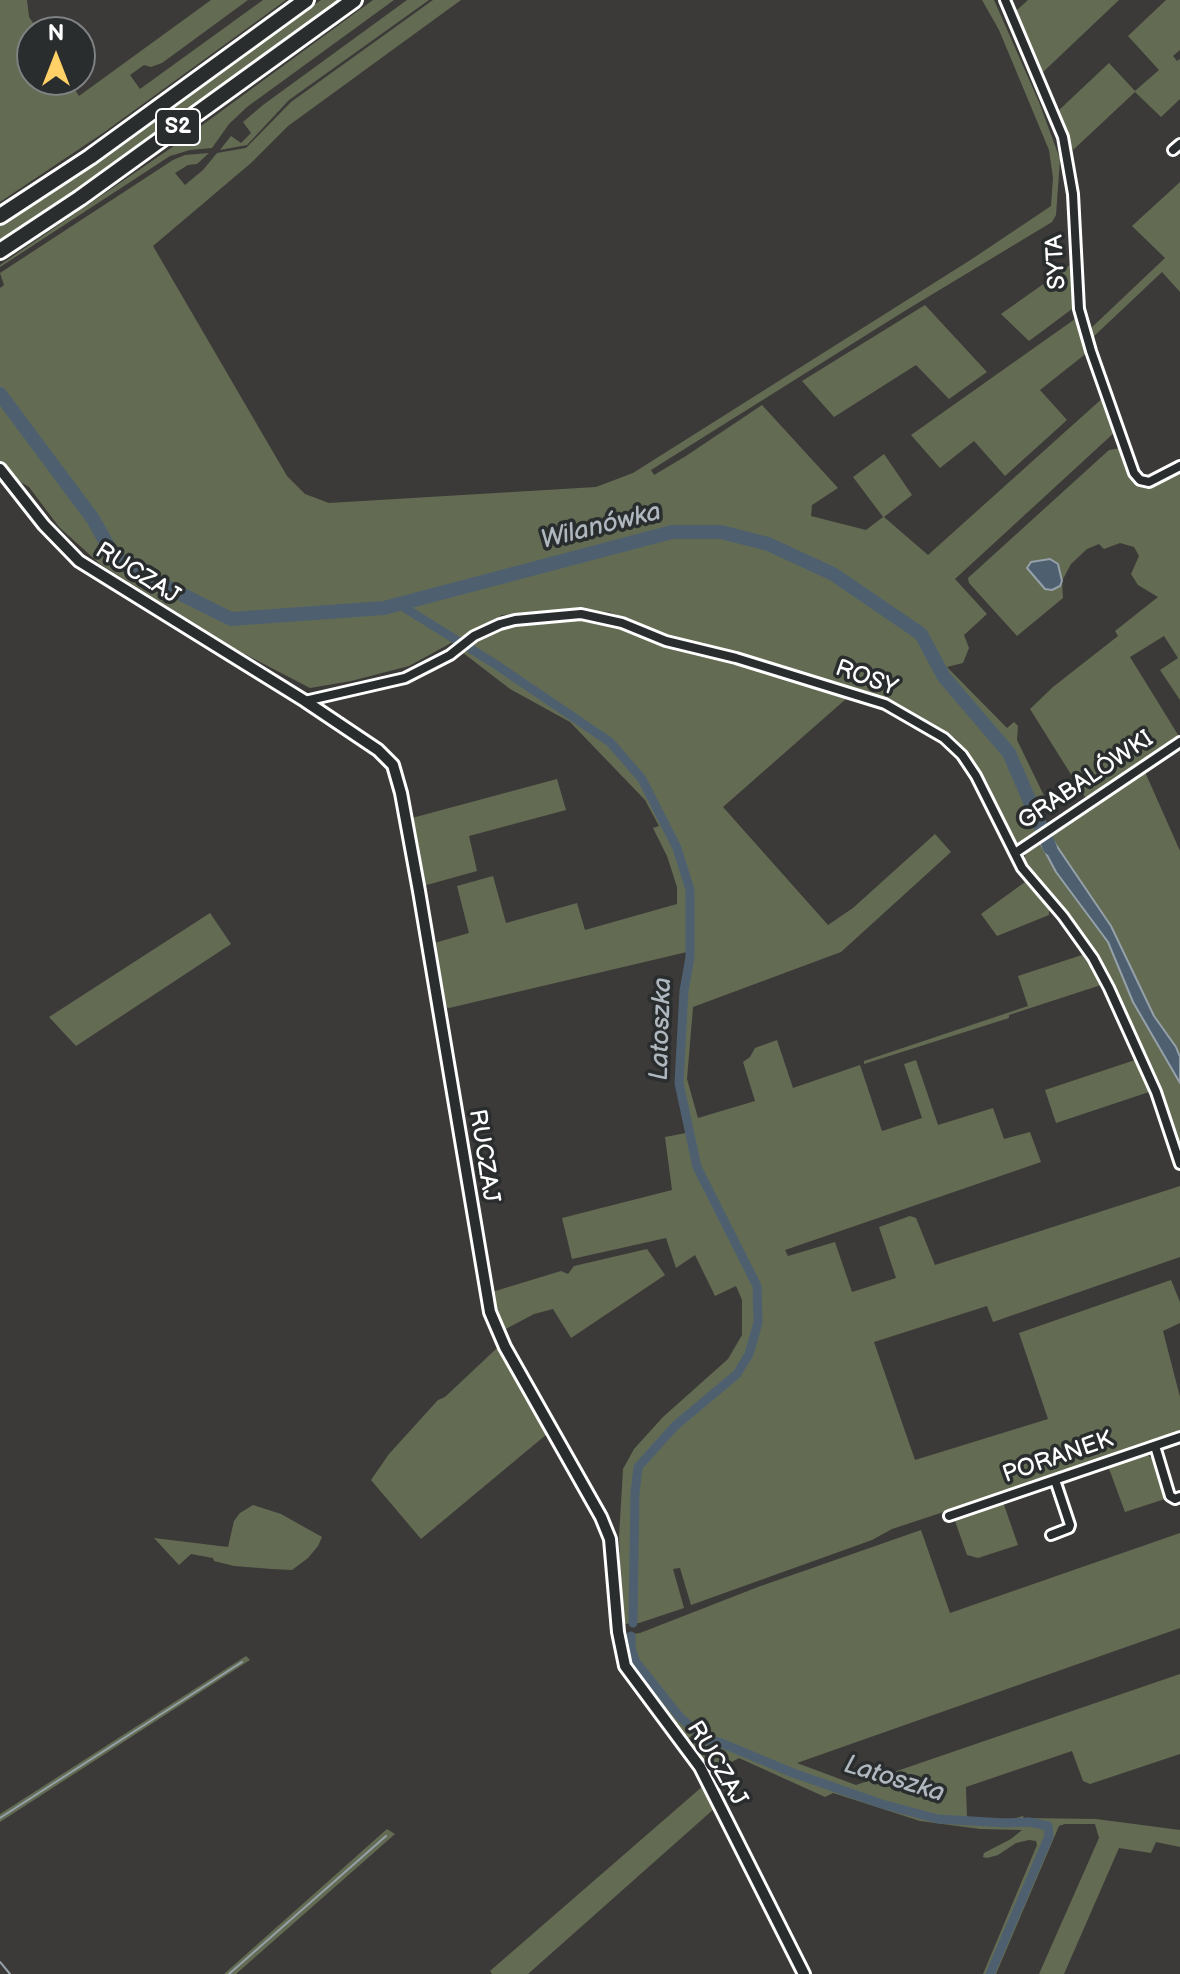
<!DOCTYPE html>
<html>
<head>
<meta charset="utf-8">
<style>
  body { margin:0 }
  #map { position:relative; width:1180px; height:1974px; overflow:hidden; background:#3c3a38; font-family:"Balsamiq Sans",sans-serif }
  canvas { display:block }
  .north { position:absolute; left:16px; top:16px; width:80px; height:80px; box-sizing:border-box; background:#2a2d2e; border:2px solid #7f8182; border-radius:50%; rotate:0deg; font-size:22px; font-weight:700; line-height:32px; text-align:center; color:#fff }
  .north::after { content:''; display:block; margin:auto; width:28px; height:36px; background:#ffd166; clip-path:polygon(50% 0,100% 100%,50% 72%,0 100%) }
</style>
</head>
<body>
<div id="map">
<canvas width="1180" height="1974"></canvas>
<div class="north">N</div>
</div>
<script>
const c = document.querySelector('canvas').getContext('2d');
c.lineJoin = 'round';
function paint(path, color) {
  c.fillStyle = color;
  c.fill(path, 'evenodd');
}
function toPath(rows) {
  const path = new Path2D();
  for (const r of rows) {
    path.moveTo(r[0], r[1]);
    for (let i = 2; i < r.length; i += 2) path.lineTo(r[i], r[i + 1]);
  }
  return path;
}
function strokePath(path, color, width, dash) {
  c.strokeStyle = color;
  c.lineWidth = width;
  c.lineCap = dash ? 'butt' : 'round';
  c.setLineDash(dash || []);
  c.stroke(path);
}
function write(font, color, halo, rows, align = 'center') {
  c.font = font + ' "Balsamiq Sans",sans-serif';
  c.lineWidth = 7;
  c.setLineDash([]);
  c.textBaseline = 'middle';
  c.strokeStyle = halo;
  c.fillStyle = color;
  for (const [text, x, y, turn = 0] of rows) {
    c.save();
    c.translate(x, y);
    c.rotate((+turn || 0) * Math.PI / 180);
    c.textAlign = isNaN(turn) ? turn : align;
    if (halo) c.strokeText(text, 0, 0);
    c.fillText(text, 0, 0);
    c.restore();
  }
}
paint(toPath([
  [0,0,27,0,29,17,39,32,32,32,32,80,69,80,79,96,211,0,248,0,162,63,151,67,144,65,130,75,140,89,263,0,286,0,103,133,0,202],
  [321,0,342,0,99,176,0,240,0,225,98,161],
  [373,0,394,0,247,107,229,124,212,148,190,150,170,156,0,267,0,265,171,148],
  [407,0,429,0,289,100,247,145,220,150,231,136,241,143,251,133,243,122,263,105],
  [433,0,461,0,288,126,251,163,153,246,287,476,305,494,329,503,596,487,633,473,972,259,1051,206,1053,178,1049,150,999,30,982,0,994,0,1039,102,1060,159,1056,215,1052,222,903,312,651,470,654,475,686,456,762,405,838,488,812,505,811,516,866,530,883,517,853,477,884,454,912,495,884,517,928,555,1105,396,1116,431,955,579,987,614,964,635,969,648,963,663,947,667,1007,728,1014,722,1018,726,1017,740,1049,806,1041,812,1048,826,1020,844,1015,843,986,780,955,738,884,700,737,654,668,636,609,612,574,610,502,615,409,666,351,681,310,688,237,650,100,564,59,527,29,487,14,478,0,461,0,400,3,404,9,400,0,388,0,288,4,285,0,273,173,160,185,155,209,153,197,164,188,165,175,173,185,185,203,170,217,153,246,148,291,102],
  [1028,0,1119,0,1042,73,1016,11],
  [1166,0,1180,0,1180,50,1173,56,1177,61,1180,59,1180,99,1161,117,1135,92,1073,150,1058,111,1109,63,1135,91,1159,70,1128,36],
  [1180,182,1180,292,1162,272,1091,339,1088,331,1165,258,1132,226],
  [1073,263,1076,306,1029,341,1001,314],
  [925,305,987,372,949,399,916,365,834,417,802,381],
  [1075,319,1079,320,1088,352,1040,390,1067,420,1005,476,974,441,940,468,911,435],
  [1121,448,1135,481,1146,487,1180,471,1180,700,1160,670,1178,658,1164,636,1130,657,1180,738,1087,800,1030,709,1053,687,1118,636,1115,631,1158,597,1138,585,1131,574,1139,556,1134,547,1120,543,1104,549,1099,544,1087,549,1071,564,1062,581,1063,598,1017,636,969,583,968,578,1109,450],
  [582,618,613,624,664,646,733,661,847,698,723,807,828,925,853,908,935,834,951,852,841,952,693,1007,687,1079,698,1118,755,1101,743,1062,750,1057,755,1048,777,1040,793,1088,860,1065,882,1131,922,1118,904,1064,916,1060,938,1125,993,1108,1004,1139,1030,1132,1041,1162,785,1250,788,1256,835,1242,852,1292,896,1278,879,1227,910,1216,916,1218,935,1265,1180,1186,1180,1257,993,1322,987,1306,874,1342,915,1460,1048,1419,1019,1333,1171,1280,1180,1302,1180,1323,1163,1331,1180,1397,1180,1434,892,1529,872,1540,691,1605,680,1568,673,1569,684,1608,639,1623,622,1624,619,1537,623,1469,634,1449,663,1417,728,1359,742,1335,742,1300,736,1286,715,1296,695,1255,676,1268,666,1238,572,1259,562,1218,672,1190,665,1137,686,1133,676,1077,687,952,449,1008,442,1006,431,944,469,933,457,886,493,876,506,923,577,903,585,930,677,904,677,887,667,856,653,828,659,826,645,800,570,722,510,689,462,652,497,630,520,624],
  [1145,772,1180,851,1180,1057,1176,1047,1154,1016,1111,926,1050,836],
  [557,779,566,810,469,836,477,871,423,886,412,818],
  [1040,842,1056,872,1108,942,1133,1002,1180,1083,1180,1156,1171,1118,1159,1090,1072,923,1024,859,1027,851],
  [1025,882,1049,908,1049,915,997,936,981,914],
  [210,913,231,944,76,1046,49,1017],
  [1085,954,1104,984,1009,1015,1009,1018,864,1064,864,1061,1028,1006,1018,976],
  [1135,1060,1149,1092,1056,1123,1045,1090],
  [647,1249,665,1275,571,1338,553,1309,534,1314,500,1332,491,1301,492,1292,561,1271,568,1274,574,1266],
  [497,1348,547,1434,421,1539,371,1480,389,1454,438,1400,445,1397],
  [1146,1454,1157,1462,1168,1498,1125,1512,1108,1466],
  [1003,1502,1018,1545,978,1558,967,1555,955,1521,957,1517],
  [253,1505,281,1514,322,1537,318,1546,308,1558,292,1570,272,1569,234,1566,214,1561,213,1558,191,1554,179,1565,154,1538,228,1547,234,1521,240,1513],
  [921,1530,950,1613,1180,1533,1180,1628,797,1763,856,1785,1180,1674,1180,1754,1090,1784,1083,1781,1072,1751,966,1787,967,1818,1013,1819,1023,1816,1024,1818,1096,1819,1180,1830,1180,1847,1156,1842,1151,1853,1119,1848,1064,1974,1039,1974,1099,1838,1095,1824,1065,1824,1059,1826,996,1974,983,1974,1037,1845,1036,1841,1029,1840,1016,1843,998,1855,987,1858,983,1857,984,1853,1011,1839,1022,1830,980,1829,920,1821,833,1793,825,1797,739,1758,710,1774,691,1749,694,1743,701,1742,706,1734,696,1728,693,1735,685,1741,637,1676,626,1655,624,1635,640,1633,758,1587],
  [246,1656,250,1660,0,1822,0,1814],
  [703,1786,715,1808,528,1974,492,1974,490,1971],
  [387,1829,395,1834,236,1974,224,1974]
]), '#636c53');
const water = toPath([
  [1050,559,1058,564,1062,581,1060,586,1052,590,1045,589,1027,568,1031,562,1050,559],
  [1050,836,1111,926,1154,1016,1176,1047,1180,1057,1180,1083,1133,1002,1108,942,1056,872,1040,842,1050,836]
]);
paint(water, '#4e6070');
strokePath(water, '#95a0a9', 2);
strokePath(toPath([
  [0,1818,242,1662],
  [0,1962,10,1974],
  [229,1974,386,1836]
]), '#95a0a9', 2);
strokePath(toPath([
  [400,605,495,664,610,742,642,779,677,848,690,890,690,957,684,991,679,1083,697,1167,757,1286,758,1323,749,1354,737,1374,675,1426,638,1467,635,1493,633,1623],
  [631,1636,631,1649,636,1662,679,1716,705,1740,719,1742,793,1773,882,1804,938,1819,1005,1823,1029,1822,1048,1826,1049,1836,990,1974]
]), '#4e6070', 9);
strokePath(toPath([
  [0,394,93,519,112,553,129,568,231,619,384,608,672,532,721,532,768,544,833,574,921,634,944,677,1009,753,1050,848]
]), '#4e6070', 14);
const minor = toPath([
  [1005,0,1063,137,1073,194,1079,309,1091,351,1134,473,1140,480,1149,482,1180,466],
  [1173,150,1180,144],
  [305,701,405,678,450,655,474,636,500,624,515,620,581,614,622,623,666,641,736,658,885,704,944,738,962,755,976,776,1022,868,1063,916,1093,958,1109,988,1156,1092,1180,1164],
  [1015,853,1180,742],
  [1155,1446,1170,1496,1175,1499,1180,1497],
  [949,1516,1180,1437],
  [1051,1535,1069,1528,1070,1525,1055,1480]
]);
const tertiary = toPath([
  [0,469,44,525,79,561,305,701,378,750,393,765,401,793,419,891,490,1312,505,1347,601,1517,610,1539,618,1632,625,1666,700,1767,804,1974]
]);
const motorway = toPath([
  [0,216,90,157,306,0],
  [0,251,80,198,354,0]
]);
strokePath(minor, '#fff', 14);
strokePath(tertiary, '#fff', 16);
strokePath(motorway, '#fff', 20);
strokePath(minor, '#2a2d2e', 8);
strokePath(tertiary, '#2a2d2e', 10);
strokePath(motorway, '#2a2d2e', 14);
for (const [x, y, w] of [
  [178,127,44]
]) {
  const box = new Path2D();
  box.roundRect(x - w / 2, y - 18, w, 36, 6);
  c.fillStyle = '#2a2d2e';
  c.fill(box);
  strokePath(box, '#fff', 2);
}
write('bold 22px', '#fff', null, [
  ["S2",178,127]
]);
write('24px', '#fff', '#2a2d2e', [
  ["SYTA",1057,262,-93],
  ["RUCZAJ",137,574,32],
  ["ROSY",866,679,20],
  ["GRABALÓWKI",1086,781,-34],
  ["RUCZAJ",483,1156,81],
  ["PORANEK",1058,1458,-19],
  ["RUCZAJ",716,1764,59]
]);
write('italic 26px', '#afb7bf', '#2a2d2e', [
  ["Wilanówka",601,527,-14],
  ["Latoszka",662,1029,-88],
  ["Latoszka",894,1780,17]
]);
</script>
</body>
</html>
